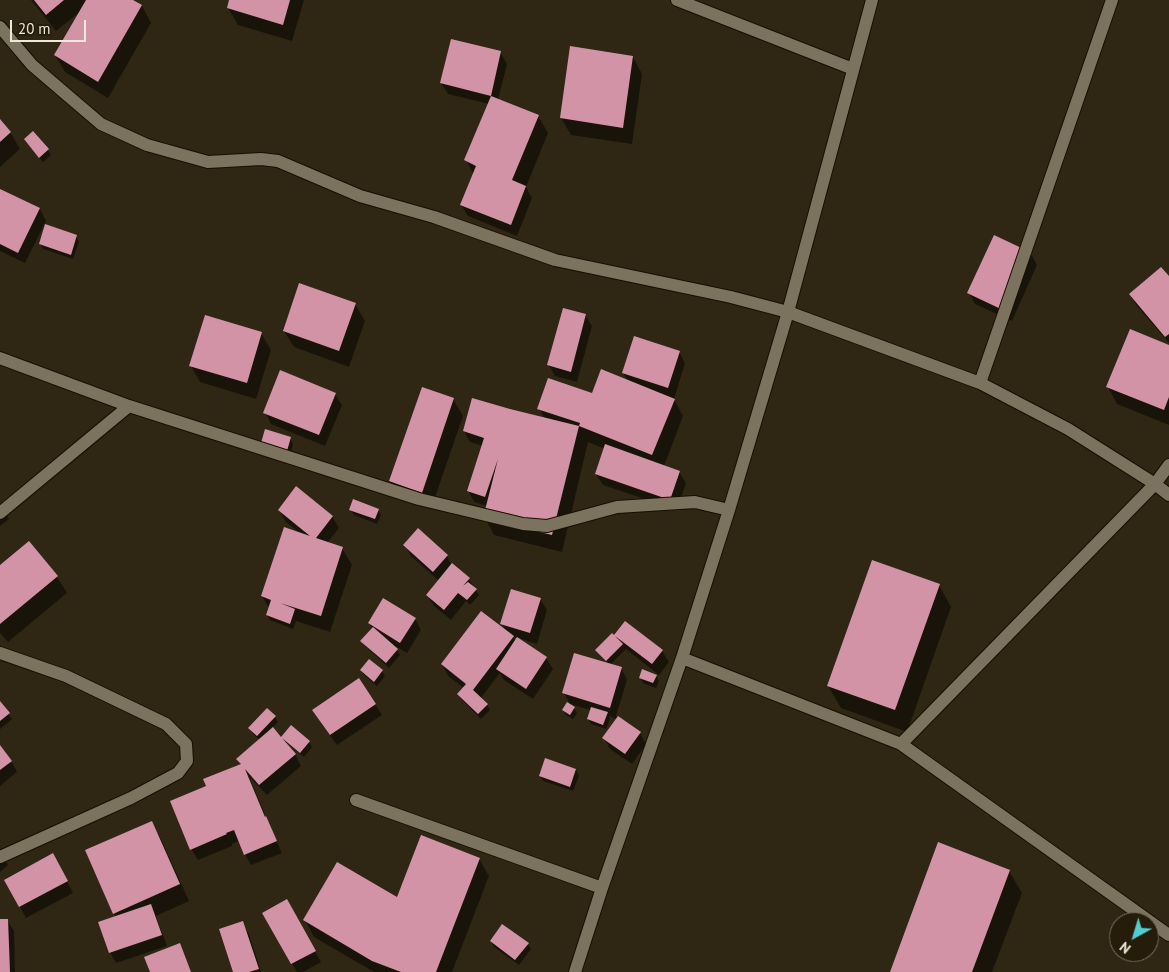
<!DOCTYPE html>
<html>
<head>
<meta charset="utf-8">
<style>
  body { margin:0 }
  #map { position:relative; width:1169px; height:972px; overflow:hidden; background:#2f2714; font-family:"PT Sans",sans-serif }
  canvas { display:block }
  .north { position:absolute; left:1109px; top:912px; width:50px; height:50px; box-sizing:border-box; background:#251d0a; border:1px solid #756e5e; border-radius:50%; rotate:219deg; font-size:14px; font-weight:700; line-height:20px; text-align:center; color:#ede8dc }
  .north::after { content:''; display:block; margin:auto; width:18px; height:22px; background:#51ccd1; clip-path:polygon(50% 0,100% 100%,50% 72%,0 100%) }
  .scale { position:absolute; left:10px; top:20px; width:76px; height:22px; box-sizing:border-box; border:2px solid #ede8dc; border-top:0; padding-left:6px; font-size:15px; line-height:18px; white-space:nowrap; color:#ede8dc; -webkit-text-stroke:4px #251d0a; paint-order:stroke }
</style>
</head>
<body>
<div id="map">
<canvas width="1169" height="972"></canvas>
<div class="north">N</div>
<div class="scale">20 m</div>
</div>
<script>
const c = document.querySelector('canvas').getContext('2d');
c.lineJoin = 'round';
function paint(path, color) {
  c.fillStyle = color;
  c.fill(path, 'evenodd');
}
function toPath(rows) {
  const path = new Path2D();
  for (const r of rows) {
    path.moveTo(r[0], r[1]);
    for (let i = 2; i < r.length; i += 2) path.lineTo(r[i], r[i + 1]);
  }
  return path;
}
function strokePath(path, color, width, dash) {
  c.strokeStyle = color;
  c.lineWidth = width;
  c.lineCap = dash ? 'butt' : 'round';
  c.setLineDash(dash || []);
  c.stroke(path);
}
paint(toPath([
  [31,0,131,0,142,6,151,23,108,98,65,72,55,55,81,11,56,31],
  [231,0,304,0,292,41,238,25,228,8],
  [500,52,507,64,498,100,538,116,548,133,526,187,532,198,517,236,468,216,461,205,474,175,466,160,489,104,448,94,441,83],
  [633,57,642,74,632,144,571,135,561,118],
  [0,121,10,132,20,149,0,167],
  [33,133,48,150,51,155,43,162,25,140],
  [0,190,40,209,46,221,25,263,0,251],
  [76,236,79,242,73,259,43,249,40,244],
  [1031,254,1037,265,1012,321,975,304,969,293],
  [1169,278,1169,343,1137,306,1130,295],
  [355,304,365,321,349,367,294,347,284,331],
  [585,315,592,326,577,382,555,376,549,365],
  [261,333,271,350,256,399,200,382,191,366],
  [1169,347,1169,425,1117,404,1108,387],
  [679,352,685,363,674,399,683,416,664,466,679,472,686,483,677,510,603,485,596,474,605,449,588,442,562,552,494,535,485,518,487,506,474,502,468,490,483,446,470,442,464,431,545,419,539,408,591,394,628,381,623,373],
  [335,394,342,405,325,446,271,424,265,412],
  [453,399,463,416,431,509,400,498,390,481],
  [290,438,293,444,290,456,265,448],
  [0,504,9,519,0,526],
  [279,510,332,516,339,528,327,543,342,548,352,565,330,632,296,621,293,629,270,620,267,615,269,608,262,596,301,534,286,522],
  [351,510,378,510,381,515,377,524,354,515],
  [405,545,447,556,451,564,469,579,479,595,470,605,466,601,451,620,434,606,427,595,439,581,411,556],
  [0,566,57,577,67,593,8,642,0,633],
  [939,585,951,607,907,732,841,708,828,686],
  [540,599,547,610,537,644,512,636,516,642,546,658,553,669,533,699,504,680,500,673,480,699,487,705,490,710,481,719,461,699,458,694,464,688,448,676,442,664,507,632,502,624],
  [415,619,421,630,407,653,395,646,400,655,389,668,365,646,362,641,373,629,369,623],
  [625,623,662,651,669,662,659,675,626,649,610,665,621,668,627,680,616,716,640,733,646,744,632,764,610,749,604,738,617,719,609,716,610,719,606,729,591,724,588,719,591,710,570,704,564,693,610,665,600,655,597,650,614,637],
  [369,661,382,671,385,676,377,686,364,675,361,670],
  [656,676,659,681,656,688,643,683,640,678],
  [0,703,12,719,0,729],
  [375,704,382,715,337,745,320,721],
  [574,708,577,713,573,719,566,715,563,710],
  [275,717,278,722,272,728,284,742,286,741,283,737,309,742,312,747,304,757,287,743,286,745,295,754,301,766,267,795,249,776,267,820,282,853,251,865,245,854,239,841,232,844,232,846,198,860,191,849,208,786,241,765,238,759,260,740,253,734,250,728],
  [0,747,11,761,17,772,0,786],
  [546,760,576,770,579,776,573,791,543,781,540,776],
  [151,822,161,839,189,901,156,916,167,946,116,963,110,952,117,917,114,913],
  [0,851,8,865,0,872],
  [479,859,489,876,452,972,374,972,314,937,305,920,398,899],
  [59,866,73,893,26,918,6,880],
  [1009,871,1022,893,992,972,891,972],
  [286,901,321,962,303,972,297,972,264,913],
  [0,920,7,920,14,931,15,972,0,972],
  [242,923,249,934,261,972,234,972],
  [491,941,528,944,531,949,519,965,494,947]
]), '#0007');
paint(toPath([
  [34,0,64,0,46,15],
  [86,0,133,0,142,5,98,82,54,55],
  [229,0,290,0,283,25,227,8],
  [451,39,501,51,491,96,440,83],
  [570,46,633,56,623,128,560,118],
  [491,96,539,115,512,180,526,186,511,225,460,205,476,166,464,160],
  [0,119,11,132,0,142],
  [33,131,49,149,39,158,24,139],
  [0,189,40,208,18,253,0,244],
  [45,224,77,235,71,255,39,244],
  [994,235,1032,253,1005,311,967,293],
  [1161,267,1169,276,1169,334,1165,337,1129,294],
  [299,283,356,303,339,351,283,331],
  [563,308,586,314,571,372,547,365],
  [205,315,262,332,247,383,189,366],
  [1130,329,1169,345,1169,397,1164,410,1106,387],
  [634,336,680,351,668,388,622,373],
  [601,369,675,399,652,455,579,426,552,535,483,518,498,459,485,497,467,491,484,438,463,431,472,398,510,409,579,426,580,423,537,409,548,378,592,393],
  [280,370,336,393,319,435,263,413],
  [422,387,454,398,422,493,389,481],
  [265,429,291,437,287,451,261,443],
  [605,444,680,471,670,500,595,474],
  [296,486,333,516,316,538,343,547,321,616,280,603,295,609,290,624,266,615,271,600,261,596,284,527,310,536,278,510],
  [353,499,379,509,375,519,349,510],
  [418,528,448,555,433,572,403,545],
  [29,541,58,576,0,624,0,565],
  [872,560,940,584,895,710,827,686],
  [452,563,470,578,463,586,468,582,477,589,467,600,458,593,444,610,426,595],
  [511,589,541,598,530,633,500,624],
  [383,598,416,618,400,643,368,623],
  [481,611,514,636,473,690,488,704,478,714,457,694,466,684,441,664],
  [625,621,663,650,652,664,615,636,623,644,606,661,595,650,612,633,614,635],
  [373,627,398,649,386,663,360,641],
  [517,637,547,657,526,689,496,669],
  [574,653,622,667,610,708,562,693],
  [369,659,383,670,374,682,360,670],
  [642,669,657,675,653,683,639,678],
  [359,678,376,704,330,735,312,710],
  [0,701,10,713,0,721],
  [567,702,575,707,570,715,562,710],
  [591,707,608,712,603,725,587,719],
  [267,708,276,716,257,736,248,728],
  [618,716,641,732,625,754,602,738],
  [291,725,310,741,300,753,282,738,296,754,259,785,245,769,265,817,266,816,277,841,244,855,234,830,226,833,227,834,190,850,170,801,206,786,203,779,241,764,236,759,273,727,281,737],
  [0,745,12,761,0,770],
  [545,758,576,769,570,787,539,776],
  [152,821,180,884,113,914,85,850],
  [421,835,480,858,436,972,401,972,372,961,303,920,337,862,397,897],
  [938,842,1010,870,972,972,890,972],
  [53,853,68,881,19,907,4,880],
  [287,899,316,951,291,964,262,913],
  [151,904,162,935,109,953,98,922],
  [0,919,8,919,10,972,0,972],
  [243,921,259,969,249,972,233,972,219,929],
  [502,924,529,943,515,960,490,941],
  [180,943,191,972,150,972,144,957]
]), '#d393a6');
const minor = toPath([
  [677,0,853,69],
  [0,27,32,65,101,124,147,145,208,162,261,159,278,161,360,196,434,217,555,260,731,297,788,312,980,383,1068,429,1155,484,1169,495],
  [0,358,129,406,419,499,523,524,547,526,617,507,695,502,729,510],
  [980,383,1112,0],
  [0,513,129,406],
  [0,653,66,676,166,724,186,744,187,761,178,773,131,798,0,857],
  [682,658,901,744,1169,935],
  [901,744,1155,484,1169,465],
  [356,800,602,888],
  [575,972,602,888,682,658,729,510,788,312,872,0]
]);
strokePath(minor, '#170f01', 14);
strokePath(minor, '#7c735e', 12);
</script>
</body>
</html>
